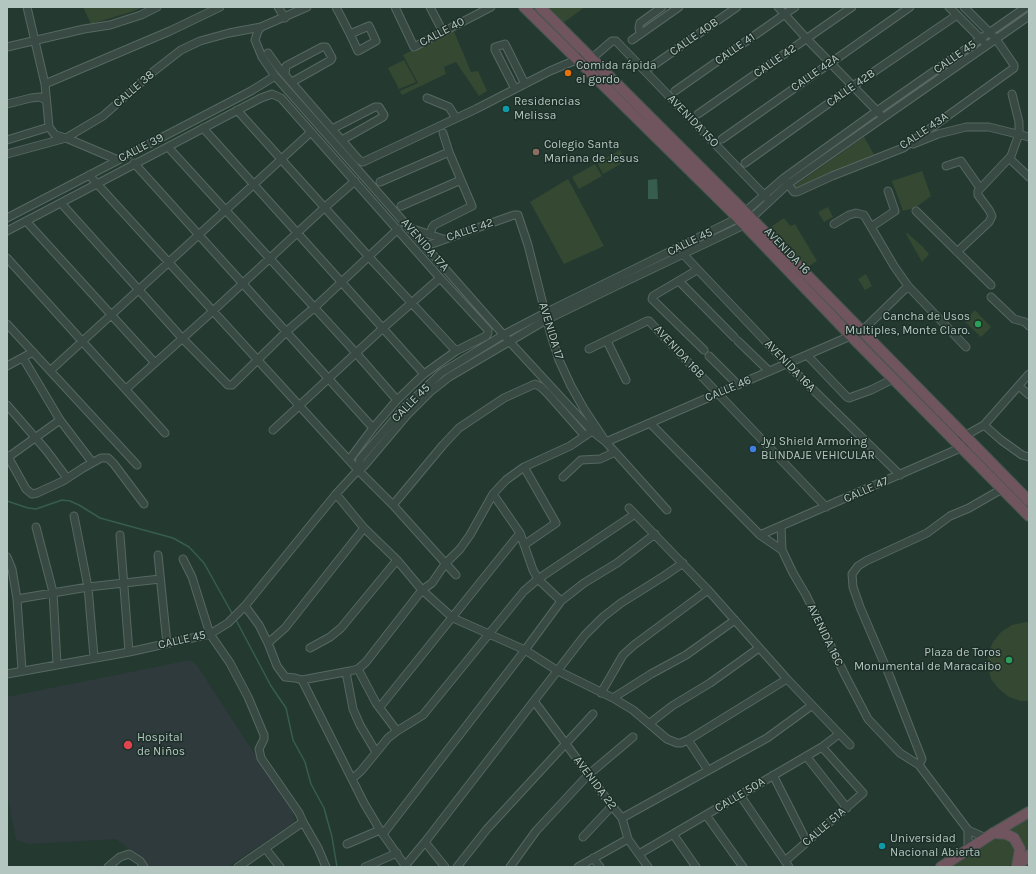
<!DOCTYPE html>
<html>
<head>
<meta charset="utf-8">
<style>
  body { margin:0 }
  #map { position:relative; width:1036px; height:874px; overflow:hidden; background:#243a31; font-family:Karla,sans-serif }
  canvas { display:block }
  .frame { position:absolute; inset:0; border:8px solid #b3c6bf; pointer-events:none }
</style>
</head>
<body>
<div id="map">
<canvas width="1036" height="874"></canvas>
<div class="frame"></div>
</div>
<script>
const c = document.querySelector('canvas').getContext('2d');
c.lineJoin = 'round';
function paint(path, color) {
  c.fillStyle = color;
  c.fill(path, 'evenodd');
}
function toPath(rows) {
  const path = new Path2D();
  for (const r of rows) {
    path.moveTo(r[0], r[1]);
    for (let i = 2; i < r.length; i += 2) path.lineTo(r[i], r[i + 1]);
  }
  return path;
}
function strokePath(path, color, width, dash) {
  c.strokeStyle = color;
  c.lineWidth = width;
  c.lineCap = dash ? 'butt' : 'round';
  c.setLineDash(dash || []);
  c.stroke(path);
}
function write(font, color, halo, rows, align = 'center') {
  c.font = font + ' Karla,sans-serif';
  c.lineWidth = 3;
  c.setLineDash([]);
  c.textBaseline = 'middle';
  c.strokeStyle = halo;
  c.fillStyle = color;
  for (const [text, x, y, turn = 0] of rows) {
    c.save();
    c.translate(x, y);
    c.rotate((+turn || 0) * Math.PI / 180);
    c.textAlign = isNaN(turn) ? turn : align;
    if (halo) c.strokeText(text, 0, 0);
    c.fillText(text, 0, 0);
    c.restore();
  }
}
paint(toPath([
  [190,660,196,664,293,813,294,822,228,867,148,867,139,856,116,839,29,844,16,840,7,793,7,697]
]), '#2f3a3c');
paint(toPath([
  [83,7,143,7,131,12,91,24],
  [547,7,585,7,563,23],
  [453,29,471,72,478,71,487,91,479,96,456,62,444,67,446,74,402,95,400,91,418,83,403,55],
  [404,60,416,82,399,89,388,68],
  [864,137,875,156,798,190,794,186],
  [620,150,626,161,603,174,597,163],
  [595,164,602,176,579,189,572,177],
  [922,171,931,196,915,208,903,211,892,181],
  [568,179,604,246,564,264,530,202],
  [828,207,833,217,824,222,818,212],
  [784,218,790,226,795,224,817,261,803,270,765,231],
  [907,233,923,247,929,254,922,262,906,234],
  [866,274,872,286,865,290,858,279],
  [975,310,991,327,981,337,964,321],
  [1026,622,1029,622,1029,701,1021,701,1009,697,999,689,991,679,988,666,988,654,993,642,1001,632,1012,625],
  [1029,816,1029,852,1023,857,1004,830],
  [1004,837,1011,841,1016,846,1015,860,1009,867,949,867,991,839]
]), '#344832');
paint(toPath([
  [657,179,658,199,648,199,648,180]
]), '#365d4d');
strokePath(toPath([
  [7,501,28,508,36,509,62,500,70,501,79,505,100,518,173,538,189,547,204,563,233,615],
  [236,620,271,686,286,708,293,740,305,762,311,784,324,808,332,837,337,867]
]), '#365d4d', 1.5);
const minor = toPath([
  [27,7,45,84,49,127,55,135,66,138,118,160],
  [278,7,285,18],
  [307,7,261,27,258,31,255,40,262,57,275,76,509,341,592,431,606,442],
  [336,7,337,9,350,34,358,51,376,41,369,26,350,34],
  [395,7,414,47,491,7],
  [430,7,443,32],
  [778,7,807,39,880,114],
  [949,7,983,41],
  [640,34,639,27,640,23,662,7],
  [632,40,679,7],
  [7,47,84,29,110,25,141,15,157,7],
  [268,53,278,67,359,160,363,162,476,109,550,71,576,60,586,52],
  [583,66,612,41,616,41,767,198],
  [651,67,737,7],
  [285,74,286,66,322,47,326,47,332,58,331,60,292,82],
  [45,84,170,31,220,7],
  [515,89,495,50,495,47,505,44,525,84],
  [675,91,795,7],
  [427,98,449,107,456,118],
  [7,104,31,98,40,97,46,100],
  [237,110,369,257,456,351],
  [698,114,852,7],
  [203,128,424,374],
  [332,129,375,107,379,107,384,115,383,117,342,140],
  [722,139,910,7],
  [7,140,49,127],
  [913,144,938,134,966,127,989,127,1029,137],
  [168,147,356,353,397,400],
  [7,154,66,138,103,116,154,71,181,50,200,41,229,33,261,27],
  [1009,158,1029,177],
  [134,163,373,428],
  [745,163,853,86,957,15],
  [946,166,961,161,980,188],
  [89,175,358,470,393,505,456,575],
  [785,180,794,192,797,192,832,176,903,148,1014,68,1014,65,996,39,964,7],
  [380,182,449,152],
  [61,203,182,338,228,385,232,385,287,331,315,307,398,229],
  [401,206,461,180],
  [916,211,991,285],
  [7,218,251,91,275,76],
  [26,221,155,363],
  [871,227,895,211,888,191],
  [410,228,443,239],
  [7,231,261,98,272,94,281,98,440,278,488,330,488,333,486,336,456,351,424,374,397,400,373,428,349,460],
  [430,235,432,228,434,225,472,206,449,152,443,133],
  [426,246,514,215,518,215,528,245,550,332,559,360,571,386,584,409,606,442,667,510],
  [957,252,989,222,992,216,989,210,978,195,978,191,1011,156,1019,134,1019,122,1012,94],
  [683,254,787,364,900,475],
  [7,258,165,433],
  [697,270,653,296,652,299,704,350],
  [679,281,734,337],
  [908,286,966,347],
  [991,297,1014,319,1025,322,1029,326],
  [7,324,137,465],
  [607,341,626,380],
  [738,341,769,371],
  [589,349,647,321,649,321,826,507],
  [807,355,847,397,849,398,871,390,893,379],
  [709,356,738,385],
  [23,358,60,420,92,462],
  [7,366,33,352],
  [51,370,311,132],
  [1019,386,1029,395],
  [126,389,213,311,324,208,355,181],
  [7,405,46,450,67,478],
  [650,423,760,535,782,550],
  [984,425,1029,374],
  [273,430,383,328,440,278],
  [961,438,984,425,1001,440,1022,455,1029,457],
  [606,442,862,331,908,286,894,266,864,215,856,213,849,215,834,224],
  [7,455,26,489,32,494,37,493,63,481,83,468,101,458,108,458,114,464,144,504],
  [7,458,60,420],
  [524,467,556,523,524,545],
  [358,470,360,459,404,408,441,373,503,335,545,313,738,218,784,178,877,111,1026,7],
  [563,477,581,460,600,459,615,452],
  [336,494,364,528,397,560,422,590,453,618,525,650,558,671,613,698,633,710,667,739,677,743,681,743,688,740,708,770],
  [493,494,520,533,533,570,538,579,561,601],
  [393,505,443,445,459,428,504,398,535,384,541,387,548,394,585,436],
  [629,508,708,590,787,679,850,745],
  [74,516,88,587,94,657],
  [781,526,782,550,793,573,806,595,845,675,868,719,900,753,919,765,968,830,986,838],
  [36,527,53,592,57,664],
  [120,535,129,652],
  [760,535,965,446],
  [158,555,167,644],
  [7,557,12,569,17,599,22,670],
  [183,559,192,577,210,634,230,663,248,697,264,735,264,739,259,749,261,758,299,813,303,822,238,867],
  [17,599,88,587,160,579],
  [245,606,259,625,268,643,277,666,285,677,295,678,302,680,364,803,380,830,406,867],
  [268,643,285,628,364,528],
  [310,648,330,637,341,628,397,560],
  [358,669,376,703,397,731],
  [346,672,353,709,360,725,376,752],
  [7,674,129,652,210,634,228,623,245,606,336,494,358,470,364,466,407,415,430,392,449,377,546,320,616,286,744,225,788,184,1029,16],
  [302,680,350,671,358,669,366,662,422,590,432,583,445,564,460,549,470,535,493,494,506,480,524,467,570,446,592,431],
  [601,693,623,655,634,645,708,590],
  [613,698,651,674,686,655,735,620],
  [534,701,612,806,622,818,628,839,648,867],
  [380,707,520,533],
  [650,723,672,706,710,683,759,648],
  [688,740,787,679],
  [806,756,847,808],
  [919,765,922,759,890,677,860,607,853,587,852,574,858,566,866,561,927,533,950,516,969,508,1002,489],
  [773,775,807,842],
  [352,779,361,771,388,738,397,731,423,715,524,591,538,579,635,514],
  [740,795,789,867],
  [706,815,743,867],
  [622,818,767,738,811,706],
  [303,822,318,848,326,867],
  [383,834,525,650,561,601,584,583,617,563,655,534],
  [673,834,696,867],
  [583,837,612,806],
  [425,842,445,867],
  [347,844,380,830],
  [265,848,280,867],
  [968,849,968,830],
  [639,854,822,747,839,734],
  [593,858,600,867],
  [785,861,863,793,822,747],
  [405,866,425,842,585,635,603,617,621,603,664,576,683,563],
  [108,867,120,857,129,854,140,861,144,867],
  [365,867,397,853],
  [457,867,487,829,593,714],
  [510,867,536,831,588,775,633,737],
  [578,867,628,839]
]);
const highway = toPath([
  [524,7,738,218,851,336,1029,516],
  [540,7,746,213,1029,501],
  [993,833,1006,834,1014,838,1020,849,1017,866],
  [941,867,992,834,1029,812],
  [1017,867,1029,855]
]);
strokePath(minor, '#566861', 9);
strokePath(highway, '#43554e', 12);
strokePath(minor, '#384a43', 7);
strokePath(highway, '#70555f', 10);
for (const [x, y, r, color] of [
  [568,73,4,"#e8710a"],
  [506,109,4,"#0f9aa8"],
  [536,152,4,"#8d6e63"],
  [978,324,4,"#2e9e5b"],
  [753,449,4,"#3f7fe0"],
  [1009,660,4,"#2e9e5b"],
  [128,745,5,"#e0444e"],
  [882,846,4,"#0f9aa8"]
]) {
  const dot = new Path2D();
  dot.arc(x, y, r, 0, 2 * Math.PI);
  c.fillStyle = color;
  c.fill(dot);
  strokePath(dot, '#1d2f28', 1.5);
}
write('12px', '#b3c6bf', '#1d2f28', [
  ["CALLE 40",442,32,-28],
  ["CALLE 40B",694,37,-35],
  ["CALLE 41",735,49,-35],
  ["CALLE 45",955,57,-35],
  ["CALLE 42",775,61,-35],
  ["CALLE 42A",815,73,-35],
  ["CALLE 42B",851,88,-35],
  ["CALLE 38",134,89,-41],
  ["AVENIDA 15O",693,121,46],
  ["CALLE 43A",924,131,-34],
  ["CALLE 39",141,148,-27],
  ["CALLE 42",470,230,-19],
  ["CALLE 45",690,242,-26],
  ["AVENIDA 17A",425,245,49],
  ["AVENIDA 16",787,251,46],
  ["AVENIDA 17",551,331,73],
  ["AVENIDA 16B",679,352,47],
  ["AVENIDA 16A",790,366,46],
  ["CALLE 46",728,389,-23],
  ["CALLE 45",411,403,-45],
  ["CALLE 47",866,490,-24],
  ["AVENIDA 16C",825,635,64],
  ["CALLE 45",182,640,-13],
  ["AVENIDA 22",595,783,53],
  ["CALLE 50A",740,795,-31],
  ["CALLE 51A",824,827,-41]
]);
write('12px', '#b3c6bf', '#1d2f28', [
  ["Comida rápida",576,66],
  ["el gordo",576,80],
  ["Residencias",514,102],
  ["Melissa",514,116],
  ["Colegio Santa",544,145],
  ["Mariana de Jesus",544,159],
  ["Cancha de Usos",970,317,"right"],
  ["Multiples, Monte Claro.",970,331,"right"],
  ["JyJ Shield Armoring",761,442],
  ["BLINDAJE VEHICULAR",761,456],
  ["Plaza de Toros",1001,653,"right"],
  ["Monumental de Maracaibo",1001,667,"right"],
  ["Hospital",137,738],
  ["de Niños",137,752],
  ["Universidad",890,839],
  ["Nacional Abierta",890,853]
], 'left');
</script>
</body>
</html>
